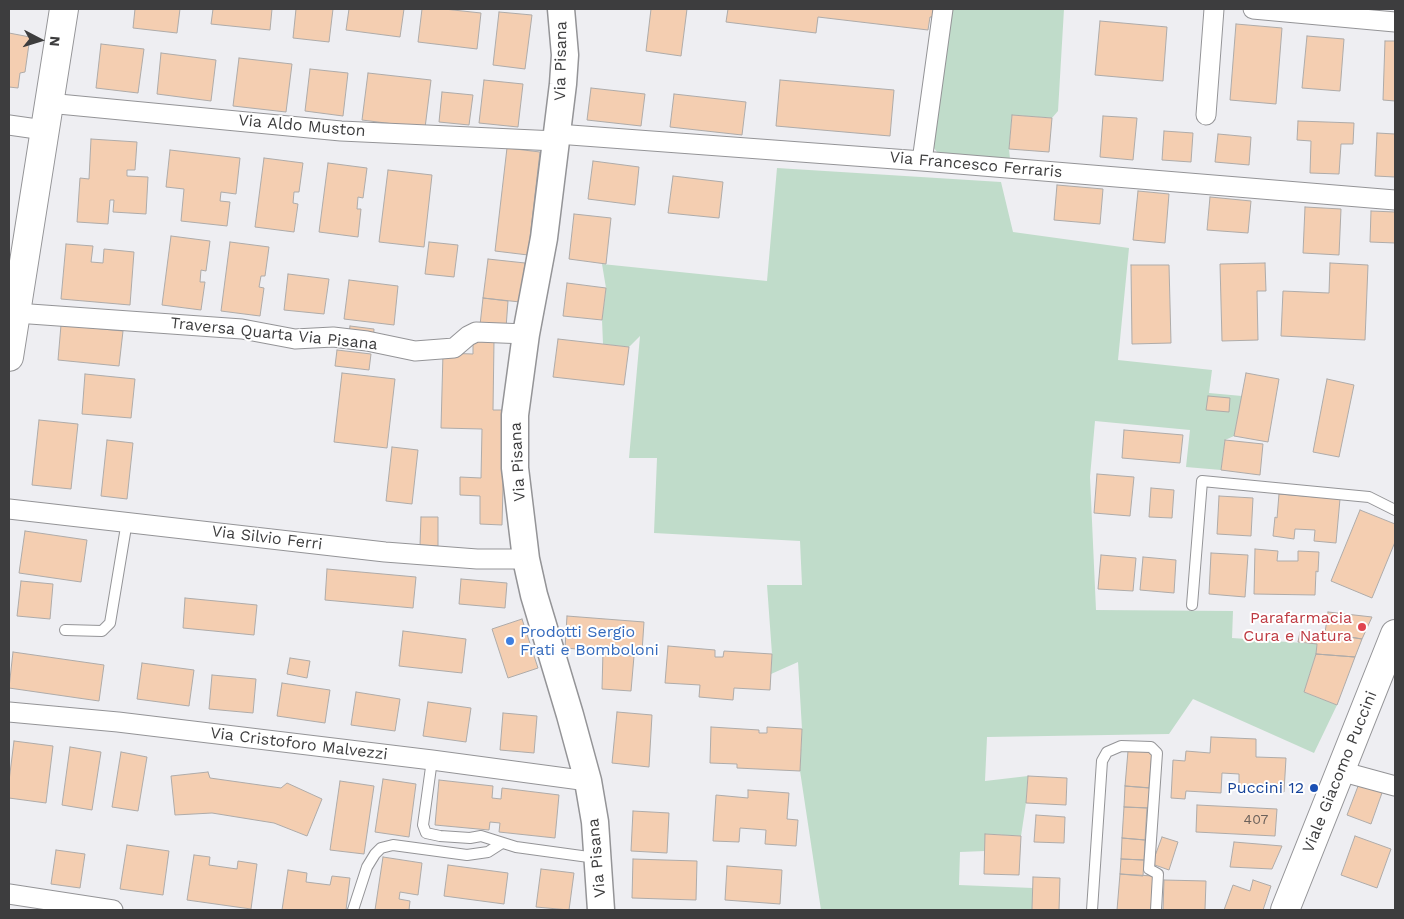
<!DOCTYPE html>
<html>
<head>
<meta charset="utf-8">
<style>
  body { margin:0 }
  #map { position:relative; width:1404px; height:919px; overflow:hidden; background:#eeeef2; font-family:"Work Sans",sans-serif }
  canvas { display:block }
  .frame { position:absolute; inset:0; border:10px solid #3d3d3e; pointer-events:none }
  .north { position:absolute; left:15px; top:15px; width:50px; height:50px; -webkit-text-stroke:4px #fff; paint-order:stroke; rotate:95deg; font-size:14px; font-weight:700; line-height:20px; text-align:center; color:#3d3d3e }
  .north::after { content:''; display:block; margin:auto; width:18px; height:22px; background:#3d3d3e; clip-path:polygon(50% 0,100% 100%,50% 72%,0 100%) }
</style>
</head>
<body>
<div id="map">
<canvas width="1404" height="919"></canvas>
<div class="frame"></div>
<div class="north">N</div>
</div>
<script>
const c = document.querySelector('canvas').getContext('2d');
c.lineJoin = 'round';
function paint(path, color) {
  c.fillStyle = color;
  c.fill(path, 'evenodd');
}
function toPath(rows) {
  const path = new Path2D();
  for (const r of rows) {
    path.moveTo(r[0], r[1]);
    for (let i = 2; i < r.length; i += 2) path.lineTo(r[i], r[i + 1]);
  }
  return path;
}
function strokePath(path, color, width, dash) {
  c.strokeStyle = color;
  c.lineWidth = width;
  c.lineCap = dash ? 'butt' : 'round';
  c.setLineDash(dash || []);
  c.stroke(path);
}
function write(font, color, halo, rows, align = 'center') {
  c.font = font + ' "Work Sans",sans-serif';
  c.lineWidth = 4;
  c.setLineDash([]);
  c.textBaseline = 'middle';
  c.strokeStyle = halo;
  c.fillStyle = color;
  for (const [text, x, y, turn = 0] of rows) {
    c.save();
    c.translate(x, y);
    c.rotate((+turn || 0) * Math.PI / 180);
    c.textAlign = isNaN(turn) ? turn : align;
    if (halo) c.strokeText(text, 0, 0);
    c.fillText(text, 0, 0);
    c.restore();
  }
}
paint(toPath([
  [952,9,1064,9,1058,111,1052,118,1012,115,1009,149,1010,159,954,156,938,153,932,146],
  [777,168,1001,182,1013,232,1129,248,1118,360,1212,370,1209,393,1242,396,1234,436,1225,440,1221,470,1186,467,1190,430,1095,421,1090,477,1096,610,1233,611,1232,638,1317,644,1316,654,1304,692,1337,705,1314,753,1193,699,1169,734,987,737,985,781,1028,776,1026,803,1021,836,986,834,985,851,960,852,959,885,1033,888,1032,910,821,910,800,771,802,729,798,662,771,674,772,654,767,585,802,585,800,541,654,533,657,458,629,458,640,336,629,347,603,344,602,320,606,288,602,264,767,281]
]), '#c0dcca');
const building = toPath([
  [135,9,180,9,177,33,133,28,135,9],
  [213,9,272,9,270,30,211,24,213,9],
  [296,9,333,9,329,42,293,38,296,9],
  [349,9,404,9,400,37,346,30,349,9],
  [422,9,444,9,481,13,477,49,418,42,422,9],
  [650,9,687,9,681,56,646,51,651,9,650,9],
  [728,9,935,9,934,17,930,17,928,30,818,17,816,33,726,22,728,9],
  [499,12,532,15,525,69,493,65,499,12],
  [1100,21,1167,27,1163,81,1095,75,1100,21],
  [1236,24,1282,28,1276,104,1230,100,1236,24],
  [9,33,30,37,25,72,20,73,18,88,9,87,9,33],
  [1307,36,1344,39,1340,91,1302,88,1307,36],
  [1385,41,1395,41,1395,101,1383,100,1385,41],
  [101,44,144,49,138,93,96,88,101,44],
  [161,53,216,60,211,101,157,94,161,53],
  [239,58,292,64,286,112,233,106,239,58],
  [310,69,348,73,343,116,305,111,310,69],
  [368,73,431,80,425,128,362,120,368,73],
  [484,80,523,84,518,127,479,123,484,80],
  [780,80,894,90,890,136,776,126,780,80],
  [591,88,645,94,641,126,587,120,591,88],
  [442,92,473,95,469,125,439,122,442,92],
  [674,94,746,102,742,135,670,127,674,94],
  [1012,115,1052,118,1049,152,1009,149,1012,115],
  [1103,116,1137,118,1133,160,1100,157,1103,116],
  [1298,121,1354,123,1353,144,1341,144,1339,174,1310,173,1311,141,1297,140,1298,121],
  [1164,131,1193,133,1191,162,1162,160,1164,131],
  [1377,133,1395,134,1395,177,1375,176,1377,133],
  [1218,134,1251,137,1249,165,1215,162,1218,134],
  [91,139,137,142,135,170,127,170,127,176,148,177,146,214,113,212,114,200,110,200,108,224,77,222,80,178,89,179,91,139],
  [507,148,540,152,528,255,495,251,507,148],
  [170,150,240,158,236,194,221,192,220,201,230,202,227,226,181,221,184,189,166,187,170,150],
  [264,158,303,163,299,192,294,192,293,203,298,204,294,232,255,227,264,158],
  [593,161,639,167,635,205,588,199,593,161],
  [328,163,367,168,363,198,358,197,357,209,361,209,358,237,319,232,328,163],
  [388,170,432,175,424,247,379,242,388,170],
  [673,176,723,182,719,218,668,213,673,176],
  [1057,185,1103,189,1100,224,1054,220,1057,185],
  [1138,191,1169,194,1165,243,1133,240,1138,191],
  [1210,197,1251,201,1248,233,1207,230,1210,197],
  [1305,207,1341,209,1339,255,1303,253,1305,207],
  [1371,211,1395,212,1395,243,1370,242,1371,211],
  [574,214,611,218,606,264,569,259,574,214],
  [171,236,210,241,206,271,201,270,200,282,205,282,201,310,162,305,171,236],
  [230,242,269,247,265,276,261,276,259,287,264,288,260,316,221,311,230,242],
  [429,242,458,245,454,277,425,274,429,242],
  [66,244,93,246,91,262,103,263,104,249,134,252,130,305,61,299,66,244],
  [488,259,525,263,520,302,483,298,488,259],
  [1265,263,1266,291,1257,291,1258,340,1222,341,1220,264,1265,263],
  [1330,263,1368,265,1365,340,1281,336,1283,291,1329,293,1330,263],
  [1131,265,1169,265,1171,343,1132,344,1131,265],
  [288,274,329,279,324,314,284,310,288,274],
  [349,280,398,286,394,325,344,319,349,280],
  [567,283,606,288,602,320,563,316,567,283],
  [483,298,508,301,506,328,480,325,483,298],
  [61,325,123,331,119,366,58,360,61,325],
  [350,326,374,329,373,344,348,341,350,326],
  [558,339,629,347,624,385,553,377,558,339],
  [473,340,494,341,493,410,505,410,502,525,480,524,480,496,460,495,460,477,481,478,482,429,441,428,443,353,473,354,473,340],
  [337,350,371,354,369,370,335,366,337,350],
  [342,373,395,379,387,448,334,442,342,373],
  [1246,373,1279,379,1268,442,1234,436,1246,373],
  [85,374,135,379,131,418,82,414,85,374],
  [1327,379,1354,385,1339,457,1313,452,1327,379],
  [1208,396,1230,398,1229,412,1206,410,1208,396],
  [39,420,78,424,71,489,32,485,39,420],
  [1124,430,1183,435,1180,463,1122,458,1124,430],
  [107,440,133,443,127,499,101,496,107,440],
  [1225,440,1263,444,1260,475,1221,470,1225,440],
  [392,447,418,450,412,504,386,501,392,447],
  [1097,474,1134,477,1130,516,1094,513,1097,474],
  [1151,488,1174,490,1172,518,1149,517,1151,488],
  [1279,494,1340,499,1336,543,1314,541,1315,530,1295,529,1294,539,1273,536,1275,517,1277,518,1279,494],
  [1219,496,1253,498,1251,536,1217,534,1219,496],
  [1360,510,1395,524,1395,542,1372,598,1331,581,1360,510],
  [421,517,438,517,438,546,420,545,421,517],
  [25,531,87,540,81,582,19,573,25,531],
  [1255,549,1278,551,1277,561,1298,561,1298,551,1319,552,1318,572,1316,571,1315,595,1254,594,1255,549],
  [1211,553,1248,555,1245,597,1209,594,1211,553],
  [1101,555,1136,558,1133,591,1098,589,1101,555],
  [1143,557,1176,560,1174,593,1140,590,1143,557],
  [327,569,416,577,413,608,325,600,327,569],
  [461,579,507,583,505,608,459,604,461,579],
  [21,581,53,584,50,619,17,616,21,581],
  [185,598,257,605,254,635,183,628,185,598],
  [1328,612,1372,617,1362,639,1325,633,1328,612],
  [567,616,644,622,642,652,620,650,620,655,634,656,631,691,602,689,603,651,565,648,567,616],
  [522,619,538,668,508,678,492,629,522,619],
  [403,631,466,639,462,673,399,666,403,631],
  [1300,632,1325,633,1362,639,1355,657,1316,654,1317,644,1298,642,1300,632],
  [668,646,715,650,715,657,723,657,724,651,772,654,770,690,734,688,733,700,699,697,700,685,665,683,668,646],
  [13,652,104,665,99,701,9,688,13,652],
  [1316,654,1355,657,1337,705,1304,692,1316,654],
  [290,658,310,661,307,678,287,674,290,658],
  [142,663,194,670,189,706,137,699,142,663],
  [212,675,256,679,253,713,209,709,212,675],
  [282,683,330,690,325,723,277,716,282,683],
  [356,692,400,699,395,731,351,725,356,692],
  [428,702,471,708,466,742,423,736,428,702],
  [617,712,652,715,649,767,612,763,617,712],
  [503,713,537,716,534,753,500,750,503,713],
  [711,727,759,730,759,733,767,733,767,727,802,729,800,771,737,768,737,764,710,763,711,727],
  [1211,737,1256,739,1256,757,1286,758,1284,792,1239,790,1239,774,1222,773,1221,793,1186,791,1185,799,1171,798,1173,760,1185,761,1186,751,1210,753,1211,737],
  [14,741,53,746,46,803,9,798,9,781,14,741],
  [70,747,101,752,92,810,62,805,70,747],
  [1128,751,1152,752,1149,788,1125,786,1128,751],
  [121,752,147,757,138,811,112,807,121,752],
  [208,772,210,778,281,788,287,783,322,799,307,836,274,823,212,813,175,815,171,776,208,772],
  [1028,776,1067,778,1066,805,1026,803,1028,776],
  [383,779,416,784,409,837,375,832,383,779],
  [439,780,493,786,492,798,501,799,502,788,559,795,555,838,499,832,500,823,490,822,489,830,435,825,439,780],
  [340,781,374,786,364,854,330,850,340,781],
  [1360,781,1383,790,1371,824,1347,815,1360,781],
  [1125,786,1152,788,1151,808,1124,807,1125,786],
  [748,790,789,793,787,819,798,820,796,846,765,844,766,830,740,828,739,842,713,841,716,795,748,798,748,790],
  [1197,805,1277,809,1275,836,1196,832,1197,805],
  [1124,807,1147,808,1145,840,1122,838,1124,807],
  [633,811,669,813,667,853,631,851,633,811],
  [1036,815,1065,817,1064,843,1034,842,1036,815],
  [985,834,1021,836,1019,875,984,874,985,834],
  [1355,836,1391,849,1377,888,1341,875,1355,836],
  [1162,837,1178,842,1169,870,1152,864,1162,837],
  [1122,838,1145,840,1144,860,1121,859,1122,838],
  [1234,842,1282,846,1272,869,1230,867,1234,842],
  [127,845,169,851,163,895,120,889,127,845],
  [56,850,85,854,80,888,51,884,56,850],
  [194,855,210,857,209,865,237,869,238,861,257,864,251,909,187,900,194,855],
  [383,857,422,863,418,895,400,892,399,899,410,901,409,910,375,910,383,857],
  [633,859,697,861,696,900,632,898,633,859],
  [1121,859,1144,860,1143,876,1120,874,1121,859],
  [448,865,508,873,504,904,444,896,448,865],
  [727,866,782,870,780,904,725,900,727,866],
  [541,869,574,873,569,910,536,907,541,869],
  [288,870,307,873,306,882,330,885,332,876,350,878,346,910,282,910,288,870],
  [1120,874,1153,876,1151,910,1117,910,1120,874],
  [1033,877,1060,878,1059,910,1032,910,1033,877],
  [1164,880,1206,881,1205,910,1163,910,1164,880],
  [1253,880,1271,886,1263,910,1224,910,1233,885,1250,891,1253,880]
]);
paint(building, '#f4ceb1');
strokePath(building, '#aeaba9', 1);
const lane = toPath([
  [1192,605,1202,481,1369,497,1395,510],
  [65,630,102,631,110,623,127,521],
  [432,760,423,825,426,833,440,836,470,838,481,836,516,847,596,858],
  [353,910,367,867,375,854,381,848,393,845,467,855,488,852,502,843],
  [1092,910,1102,761,1107,752,1121,746,1151,747,1157,753,1149,869,1158,874,1156,910]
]);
const street = toPath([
  [1253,9,1395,22],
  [48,103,341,131,556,141],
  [1206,115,1214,9],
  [9,125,44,130],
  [557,134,922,161,1395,200],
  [922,161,943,9],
  [16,313,242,329,295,339,333,337,367,341,415,351,454,348,468,336,476,332,526,334],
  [9,509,385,552,477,559,526,559],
  [9,712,118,722,432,760,588,781],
  [1340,771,1395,786],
  [9,894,113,910]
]);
const secondary = toPath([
  [561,9,565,55,563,84,544,238,526,334,515,415,515,468,526,559,534,595,570,715,588,781,595,822,601,910]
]);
const primary = toPath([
  [9,357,64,9],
  [1285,910,1395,634]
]);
strokePath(lane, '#949497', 12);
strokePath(street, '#949497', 21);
strokePath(secondary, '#949497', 29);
strokePath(primary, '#949497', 30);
strokePath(lane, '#fff', 10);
strokePath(street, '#fff', 19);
strokePath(secondary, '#fff', 26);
strokePath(primary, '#fff', 28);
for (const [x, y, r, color] of [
  [1362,627,5,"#e0444e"],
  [510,641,5,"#3f7fe0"],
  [1314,788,5,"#1a4fb4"]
]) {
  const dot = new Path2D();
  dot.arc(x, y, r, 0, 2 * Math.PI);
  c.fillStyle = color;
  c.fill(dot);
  strokePath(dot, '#fff', 2);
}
write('14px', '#6b615b', null, [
  ["407",1256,820]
]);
write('16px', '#3d3d3e', '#fff', [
  ["Via Pisana",561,61,-89],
  ["Via Aldo Muston",302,126,5],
  ["Via Francesco Ferraris",976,165,5],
  ["Traversa Quarta Via Pisana",274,334,6],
  ["Via Pisana",518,462,-93],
  ["Via Silvio Ferri",267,538,7],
  ["Via Cristoforo Malvezzi",299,744,7],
  ["Viale Giacomo Puccini",1340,772,-68],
  ["Via Pisana",597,858,-95]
]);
write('16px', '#be3a42', '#fff', [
  ["Parafarmacia",1352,618],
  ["Cura e Natura",1352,636]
], 'right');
write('16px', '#366cbe', '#fff', [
  ["Prodotti Sergio",520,632],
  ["Frati e Bomboloni",520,650]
], 'left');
write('16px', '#164399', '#fff', [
  ["Puccini 12",1304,788]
], 'right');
</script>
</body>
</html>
